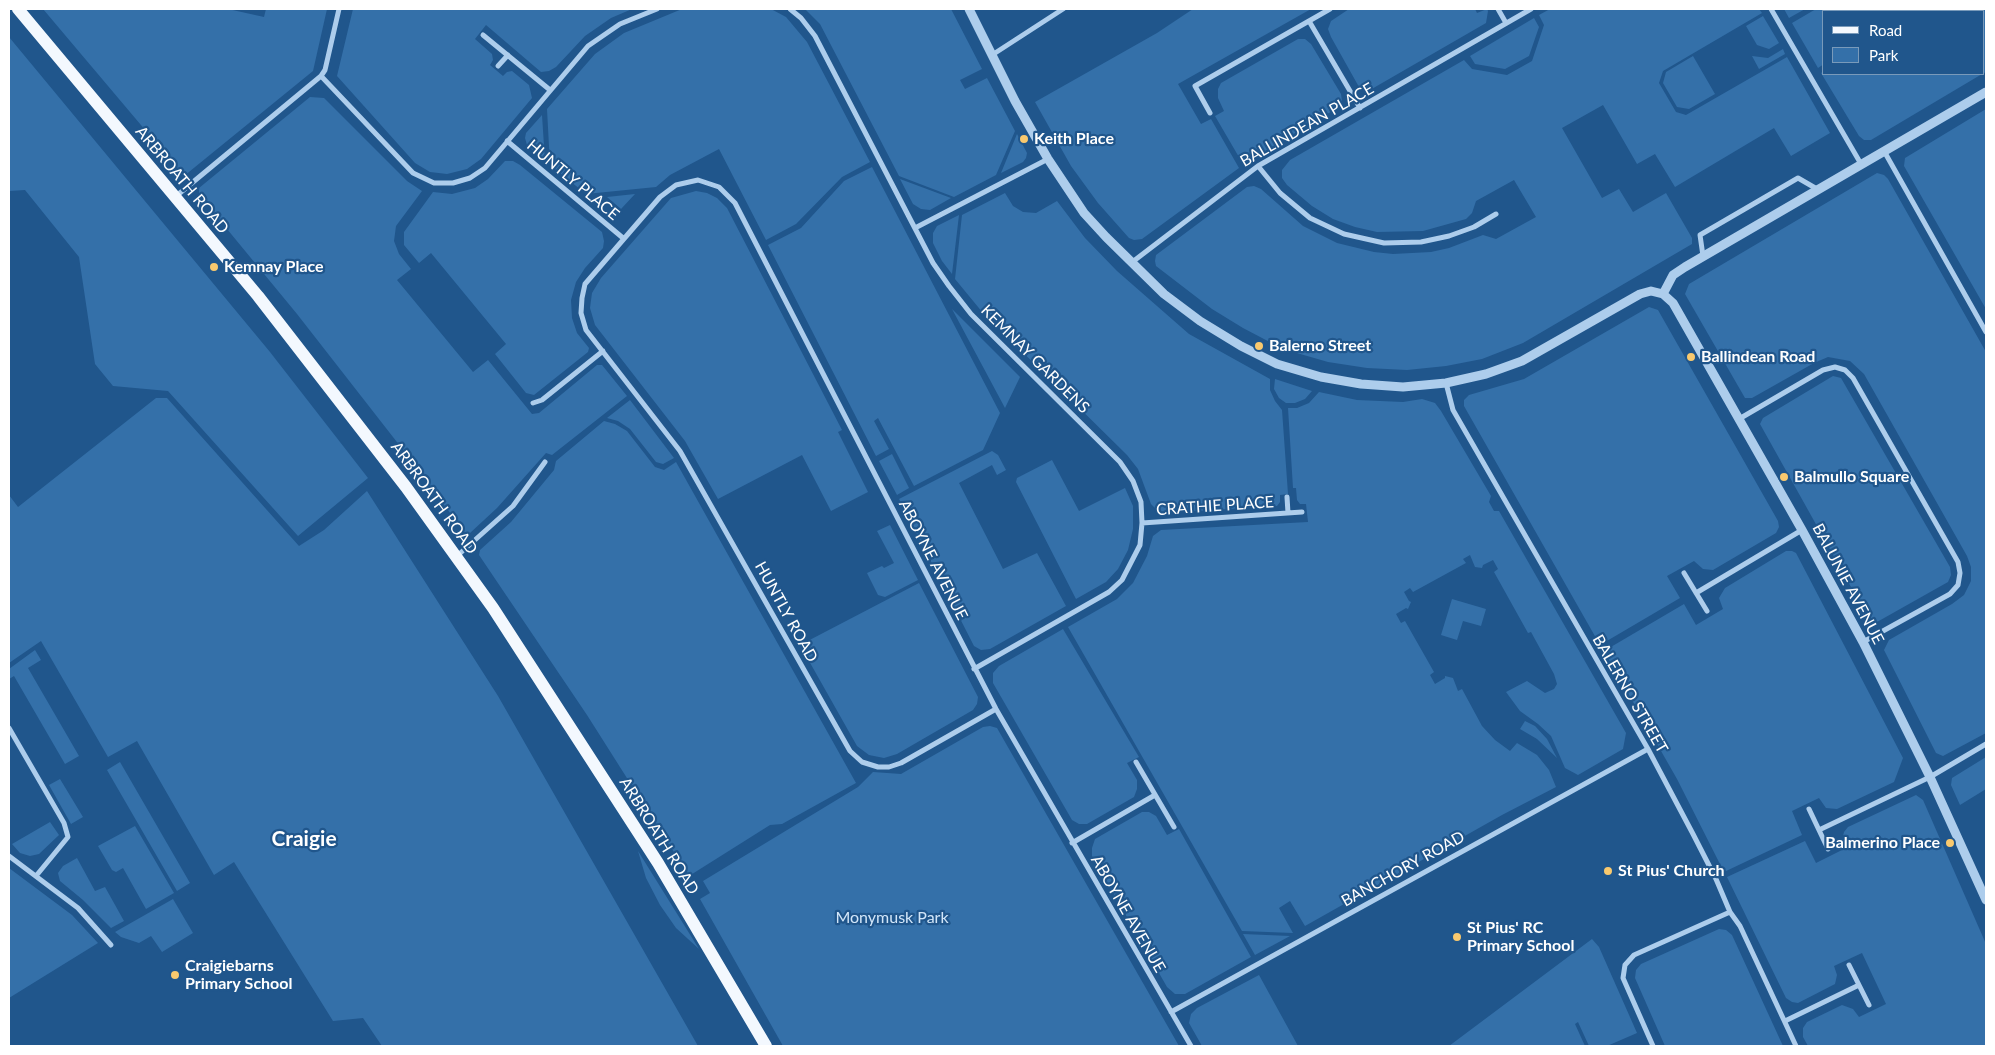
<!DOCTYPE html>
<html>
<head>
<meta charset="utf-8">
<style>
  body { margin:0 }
  #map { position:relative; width:1995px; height:1055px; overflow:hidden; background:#20568c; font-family:Lato,sans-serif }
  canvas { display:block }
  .frame { position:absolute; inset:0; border:10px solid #fff; pointer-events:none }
  .legend { position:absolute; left:1822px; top:10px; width:162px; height:65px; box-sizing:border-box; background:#20568c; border:1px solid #799aba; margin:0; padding:6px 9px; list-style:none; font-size:15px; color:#fff }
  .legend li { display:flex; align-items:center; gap:10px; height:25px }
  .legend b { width:25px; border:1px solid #799aba }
</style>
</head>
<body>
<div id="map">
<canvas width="1995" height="1055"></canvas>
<div class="frame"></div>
<ul class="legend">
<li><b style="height:6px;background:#f3f8fe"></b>Road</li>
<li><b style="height:14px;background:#3470a9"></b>Park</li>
</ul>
</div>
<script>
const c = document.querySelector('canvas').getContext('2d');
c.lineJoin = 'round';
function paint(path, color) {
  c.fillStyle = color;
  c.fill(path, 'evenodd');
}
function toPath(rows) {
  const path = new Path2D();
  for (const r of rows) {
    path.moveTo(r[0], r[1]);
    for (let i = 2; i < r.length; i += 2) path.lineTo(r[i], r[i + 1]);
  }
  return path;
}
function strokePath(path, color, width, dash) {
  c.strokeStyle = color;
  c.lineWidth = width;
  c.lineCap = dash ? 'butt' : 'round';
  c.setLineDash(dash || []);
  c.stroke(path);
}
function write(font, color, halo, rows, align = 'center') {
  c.font = font + ' Lato,sans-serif';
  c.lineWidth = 4.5;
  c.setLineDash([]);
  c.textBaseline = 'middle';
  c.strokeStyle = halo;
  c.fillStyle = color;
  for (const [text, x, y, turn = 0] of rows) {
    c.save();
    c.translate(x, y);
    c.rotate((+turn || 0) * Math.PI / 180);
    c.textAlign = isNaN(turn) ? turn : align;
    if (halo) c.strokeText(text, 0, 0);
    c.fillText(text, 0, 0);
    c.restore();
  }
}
paint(toPath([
  [43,9,228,9,264,17,266,9,327,9,313,71,184,176],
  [353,9,632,9,611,18,585,36,556,67,549,71,541,72,486,25,475,39,492,54,493,60,490,65,503,76,507,72,512,71,529,85,532,98,481,159,467,169,447,174,430,172,415,163,337,76],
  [682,9,771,9,786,17,807,42,870,162,842,177,796,224,766,240,719,149,670,175,656,187,586,194,550,165,547,109,595,54,624,33],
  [805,9,951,9,982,69,960,80,965,89,987,78,1015,131,996,175,954,197,899,176,820,24],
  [1193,9,1311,9,1178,84,1201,124,1211,119,1239,168,1142,239,1134,240,1129,238,1098,203,1071,166,1035,102,1157,33],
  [1349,9,1475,9,1477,13,1487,9,1488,11,1486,23,1370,90,1364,90,1359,87,1331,37,1328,29,1331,21],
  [1550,9,1759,9,1762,13,1663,71,1659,83,1676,112,1686,115,1787,57,1830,133,1791,156,1774,128,1675,187,1655,154,1637,164,1603,105,1562,128,1602,198,1619,189,1633,212,1666,193,1692,238,1692,244,1523,343,1482,359,1446,366,1407,370,1367,368,1328,362,1283,349,1243,328,1212,309,1156,266,1155,261,1156,255,1247,187,1254,186,1261,189,1303,226,1337,243,1374,252,1393,254,1431,252,1449,248,1483,235,1496,239,1536,217,1514,180,1476,201,1472,213,1466,219,1423,231,1377,232,1355,227,1333,219,1312,206,1287,185,1282,178,1282,170,1290,160,1464,60,1472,69,1507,75,1532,61,1544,25,1539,15],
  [1784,9,1805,9,1789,18],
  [1816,9,1834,9,1835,11,1824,11,1824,64,1818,68,1792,23],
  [1838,9,1986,9,1986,72,1984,73,1984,11,1839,11],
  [1763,16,1779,43,1769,49,1757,45,1746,26],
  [1534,18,1539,27,1529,56,1505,69,1475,64,1470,56],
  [9,37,270,352,368,478,298,536,168,391,113,386,95,364,79,257,25,190,9,191],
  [1298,39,1305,39,1311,44,1341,94,1342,101,1339,107,1243,164,1215,116,1224,111,1218,98,1218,89,1221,83],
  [1783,49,1785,54,1759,69,1752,56,1768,58],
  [1693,56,1715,94,1689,109,1677,107,1663,83,1666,72],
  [1824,71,1824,74,1982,74,1871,140,1864,140,1859,136,1821,73],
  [310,97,324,98,407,181,422,191,396,226,394,241,399,254,411,269,397,280,473,372,488,360,532,414,539,413,597,365,602,365,627,396,552,455,546,453,497,508,470,533,465,533,400,446,297,314,199,195,199,188],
  [1986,109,1986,309,1904,166,1905,158],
  [542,115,545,161,527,145,525,138,526,133],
  [1017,134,1027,153,1026,158,1023,162,1001,173],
  [505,161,513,161,520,165,602,232,604,241,603,248,585,268,576,282,571,300,572,318,577,333,589,348,588,352,534,395,526,393,495,354,506,344,431,253,419,263,404,245,404,232,433,192,452,194,475,188,488,179],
  [872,167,1000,413,983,450,914,486,878,418,874,421,889,449,876,456,768,245,801,228,844,181],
  [1877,173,1884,175,1888,179,1986,352,1986,733,1943,756,1936,753,1884,650,1889,640,1952,604,1964,595,1971,581,1971,567,1967,556,1864,374,1850,361,1828,357,1814,363,1752,398,1745,398,1685,294,1689,284],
  [900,179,951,198,930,210,921,209,913,204],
  [696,191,707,193,717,198,727,208,842,430,838,432,868,492,831,511,802,455,718,499,685,441,595,325,590,308,592,293,601,278,671,198],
  [1005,193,1013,206,1023,212,1036,213,1057,201,1085,238,1117,271,1189,334,1270,379,1270,390,1275,401,1282,410,1288,494,1280,495,1280,502,1277,506,1163,513,1157,510,1151,504,1138,469,1127,455,983,313,955,279,962,215],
  [635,194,621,209,607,197],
  [959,215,952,274,942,261,933,243,933,233,937,226],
  [1649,307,1658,310,1778,521,1779,527,1776,533,1713,570,1703,569,1694,561,1667,576,1680,598,1600,645,1464,406,1464,400,1469,395,1524,379],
  [952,309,1020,377,1005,408],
  [1833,376,1841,378,1950,567,1951,575,1948,582,1877,622,1870,621,1760,424,1763,418],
  [1275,379,1312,391,1305,399,1295,403,1286,403,1279,398,1274,389],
  [1319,392,1357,400,1403,402,1422,399,1435,403,1441,411,1491,496,1489,502,1494,511,1499,511,1626,733,1623,749,1578,775,1565,768,1551,736,1538,724,1520,711,1506,692,1527,681,1545,693,1554,689,1557,684,1554,674,1531,632,1528,633,1494,572,1498,569,1493,560,1483,565,1482,568,1475,567,1470,555,1463,559,1466,563,1413,592,1410,588,1404,592,1409,601,1411,602,1408,609,1406,608,1396,614,1401,623,1405,621,1434,672,1430,675,1435,684,1445,678,1445,676,1453,678,1458,691,1462,689,1482,726,1495,740,1510,751,1517,743,1537,755,1549,770,1556,787,1502,815,1305,926,1290,901,1279,908,1293,933,1242,931,1068,627,1117,599,1133,583,1147,556,1153,536,1161,530,1308,522,1306,504,1300,504,1297,500,1296,488,1293,488,1288,408,1297,408,1309,403],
  [156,398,167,398,299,546,324,530,367,491,498,696,698,1046,382,1046,363,1018,333,1021,234,862,214,875,137,741,108,757,41,641,9,663,9,495,18,507],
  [630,400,674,458,663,464,656,462,630,429,618,421,607,418],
  [604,421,615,424,627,431,655,467,664,470,676,462,856,783,782,824,770,825,689,876,587,715,479,555,480,550,511,522,554,470,556,461],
  [992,451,998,455,1006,470,997,475,992,465,959,483,1003,569,1037,553,1066,606,990,649,981,650,974,646,899,499],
  [892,454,909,488,897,495,879,461],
  [1052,460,1079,511,1125,488,1133,506,1133,529,1128,550,1118,569,1106,582,1076,599,1016,482,1017,478],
  [890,525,918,580,885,597,878,595,867,573,882,566,884,568,894,563,877,531],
  [1786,551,1792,551,1796,553,1903,758,1894,782,1837,809,1826,808,1819,798,1792,811,1802,835,1724,872,1677,779,1604,651,1684,604,1696,625,1723,609,1719,598,1725,588],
  [919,583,978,697,977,704,973,710,897,754,884,758,869,755,857,746,800,645],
  [1452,599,1486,609,1481,626,1463,621,1457,640,1441,635],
  [1063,629,1139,757,1127,763,1137,780,1137,789,1134,797,1087,824,1079,824,1072,820,993,683,993,673,999,666],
  [35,650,41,660,28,668,79,756,65,764,14,676,9,679,9,669],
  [1525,721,1535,726,1547,739,1557,758,1537,739,1520,729],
  [990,726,997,728,1179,1046,783,1046,700,899,710,893,703,881,858,787,873,772,901,774,983,727],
  [1986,757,1986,789,1960,805,1951,785,1952,778],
  [120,762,190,883,177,891,107,770],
  [60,779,83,817,71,824,49,785],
  [1916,795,1923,800,1986,944,1986,1046,1808,1046,1803,1037,1803,1028,1807,1022,1842,1005,1853,1009,1859,1017,1886,1004,1862,953,1834,966,1837,975,1835,984,1798,1003,1792,1002,1786,998,1727,877,1805,841,1816,863,1844,849,1842,841,1844,832,1848,827],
  [1142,812,1149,812,1156,816,1167,835,1179,829,1251,957,1185,994,1175,994,1167,987,1092,856,1092,848,1095,839],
  [50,822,59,835,39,854,30,856,20,853,12,844],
  [135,826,174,893,146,909,123,868,116,872,112,870,98,846],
  [638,851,699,949,676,928,660,905,646,878],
  [77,858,95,891,105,887,124,921,111,928,83,900,60,881,58,873,63,866],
  [9,868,72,915,98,943,9,998],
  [173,899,193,933,162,952,151,936,139,943,121,937,115,932],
  [1719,929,1726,930,1732,935,1783,1046,1665,1046,1635,978,1636,970,1641,964],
  [1243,934,1290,936,1255,955],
  [1592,939,1599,947,1637,1033,1607,1046,1589,1046,1578,1022,1575,1024,1585,1046,1449,1046],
  [1259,975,1298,1046,1202,1046,1189,1023,1191,1014,1197,1008]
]), '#3470a9');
strokePath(toPath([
  [790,9,801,18,815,36,933,263,949,286,971,314,1120,462,1133,481,1141,502,1142,523,1140,545,1122,580,1109,592,974,669],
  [1498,9,1506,23],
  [1771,9,1861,164],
  [1309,21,1360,108],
  [483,35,550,90],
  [992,55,1063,9],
  [498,66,508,55],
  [321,76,413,173,434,183,453,183,470,178,485,168,588,46,620,24,657,9],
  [1210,113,1195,86,1330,9],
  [507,141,623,238],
  [1884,151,1986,332],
  [1258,166,1280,193,1310,218,1344,234,1384,243,1421,242,1449,236,1474,227,1496,214],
  [175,197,321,76,325,70,339,9],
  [915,228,1048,159],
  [1703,256,1700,235,1798,178,1817,189],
  [1131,263,1258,166,1531,9],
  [1446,383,1453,410,1648,749,1693,834,1716,879,1730,912,1740,926,1796,1046],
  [533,403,542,400,603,351],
  [1739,419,1823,370,1835,367,1845,370,1853,378,1958,562,1960,573,1958,585,1950,594,1863,642],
  [1287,497,1288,513],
  [1142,523,1302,512],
  [457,556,513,506,545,462],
  [1684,573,1707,611],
  [1696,593,1802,530],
  [996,709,901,763,889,767,878,767,862,762,850,751,680,451,586,330,581,313,582,298,585,284,660,197,676,185,698,180,719,187,735,203,996,709,1191,1046],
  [9,728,64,823,68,837,36,876],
  [1136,762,1174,827],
  [1809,809,1828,849],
  [1819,830,1930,777,1986,744],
  [1072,843,1155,795],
  [9,856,78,908,111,945],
  [1849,965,1869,1005],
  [1171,1012,1648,749],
  [1785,1021,1859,985],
  [1653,1046,1623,978,1625,965,1634,955,1730,912]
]), '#adcdec', 5);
strokePath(toPath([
  [969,9,1015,101,1048,159,1084,213,1106,237,1164,294,1200,321,1241,346,1277,364,1321,377,1361,384,1403,387,1446,383,1486,374,1522,361,1640,294,1651,291,1663,294],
  [1663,294,1673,303,1802,530,1863,642,1930,777,1986,900],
  [1663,294,1673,275,1685,267,1986,92]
]), '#adcdec', 9);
strokePath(toPath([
  [18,9,258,296,406,487,493,608,658,863,766,1046]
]), '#f3f8fe', 12);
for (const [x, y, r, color] of [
  [1024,139,5,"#f9c96e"],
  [214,267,5,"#f9c96e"],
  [1259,346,5,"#f9c96e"],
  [1691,357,5,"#f9c96e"],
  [1784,477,5,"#f9c96e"],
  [1950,843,5,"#f9c96e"],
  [1608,871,5,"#f9c96e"],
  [1457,937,5,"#f9c96e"],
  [175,975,5,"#f9c96e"]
]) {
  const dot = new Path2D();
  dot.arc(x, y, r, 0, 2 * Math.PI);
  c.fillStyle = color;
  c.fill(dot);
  strokePath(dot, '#20568c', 2);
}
write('16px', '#fff', '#20568c', [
  ["BALLINDEAN PLACE",1307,125,-30],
  ["ARBROATH ROAD",182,180,50],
  ["HUNTLY PLACE",573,180,40],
  ["KEMNAY GARDENS",1035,359,45],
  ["ARBROATH ROAD",434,498,54],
  ["CRATHIE PLACE",1215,506,-4],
  ["ABOYNE AVENUE",933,560,63],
  ["BALUNIE AVENUE",1848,584,62],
  ["HUNTLY ROAD",786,612,61],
  ["BALERNO STREET",1630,694,60],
  ["ARBROATH ROAD",659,836,58],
  ["BANCHORY ROAD",1403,869,-29],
  ["ABOYNE AVENUE",1128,914,60]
]);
write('bold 16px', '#fff', '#20568c', [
  ["Keith Place",1034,139],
  ["Kemnay Place",224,267],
  ["Balerno Street",1269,346],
  ["Ballindean Road",1701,357],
  ["Balmullo Square",1794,477],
  ["Balmerino Place",1940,843,"right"],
  ["St Pius' Church",1618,871],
  ["St Pius' RC",1467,928],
  ["Primary School",1467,946],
  ["Craigiebarns",185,966],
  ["Primary School",185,984]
], 'left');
write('16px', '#d2e6f9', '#20568c', [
  ["Monymusk Park",892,918]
]);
write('bold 21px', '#fff', '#20568c', [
  ["Craigie",304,839]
]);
</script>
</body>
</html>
